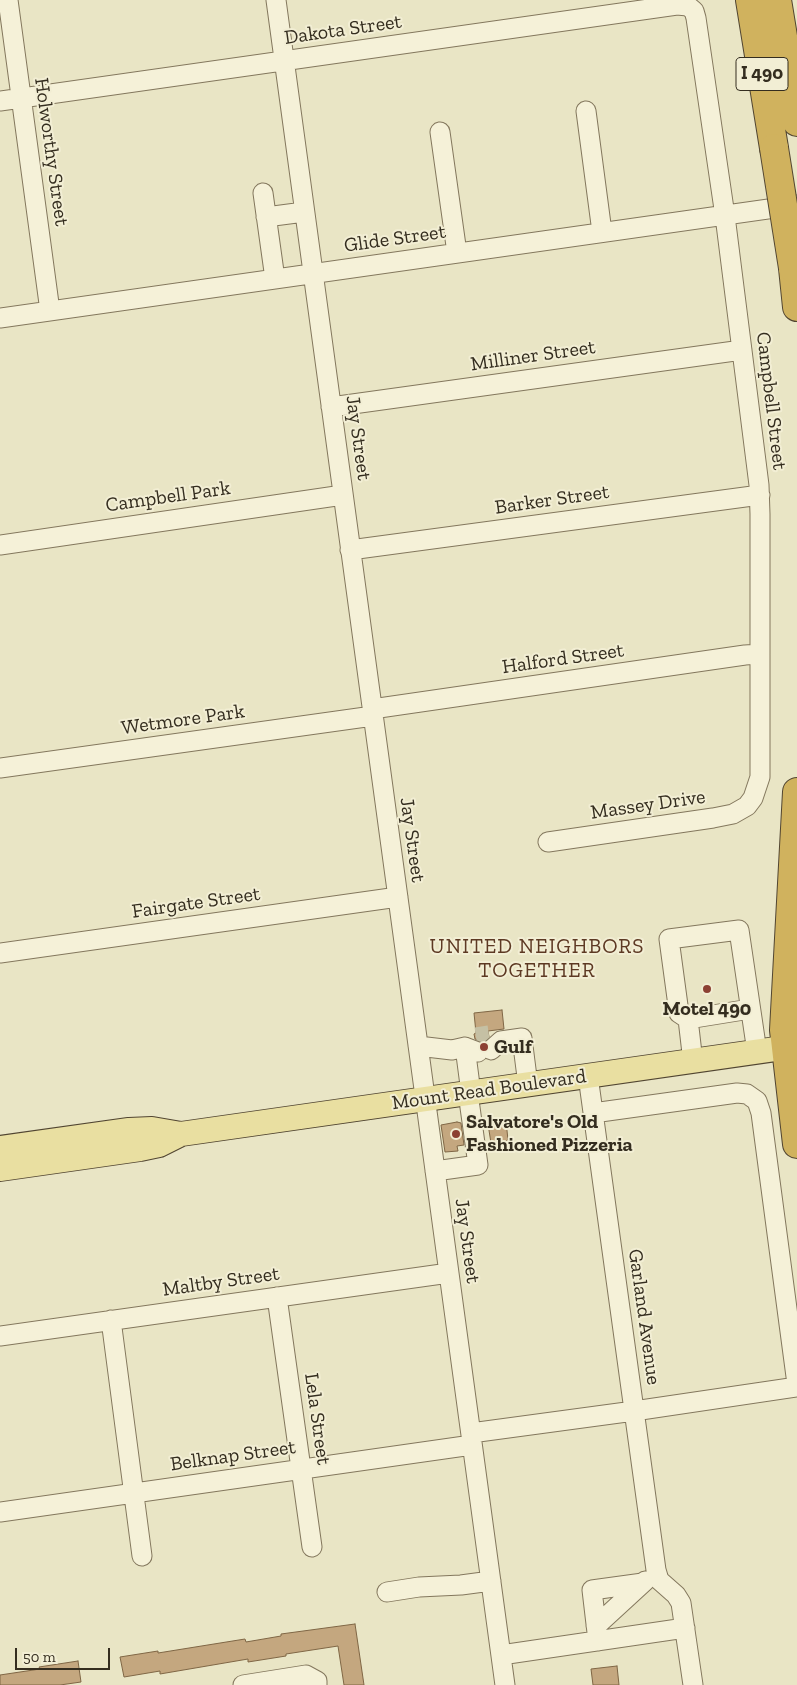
<!DOCTYPE html>
<html>
<head>
<meta charset="utf-8">
<style>
  body { margin:0 }
  #map { position:relative; width:797px; height:1685px; overflow:hidden; background:#e9e5c5; font-family:"Zilla Slab",serif }
  canvas { display:block }
  .scale { position:absolute; left:15px; top:1648px; width:95px; height:22px; box-sizing:border-box; border:2px solid #342d1f; border-top:0; padding-left:6px; font-size:15px; line-height:18px; white-space:nowrap; color:#342d1f; -webkit-text-stroke:4px #f2eed4; paint-order:stroke }
</style>
</head>
<body>
<div id="map">
<canvas width="797" height="1685"></canvas>
<div class="scale">50 m</div>
</div>
<script>
const c = document.querySelector('canvas').getContext('2d');
c.lineJoin = 'round';
function paint(path, color) {
  c.fillStyle = color;
  c.fill(path, 'evenodd');
}
function toPath(rows) {
  const path = new Path2D();
  for (const r of rows) {
    path.moveTo(r[0], r[1]);
    for (let i = 2; i < r.length; i += 2) path.lineTo(r[i], r[i + 1]);
  }
  return path;
}
function strokePath(path, color, width, dash) {
  c.strokeStyle = color;
  c.lineWidth = width;
  c.lineCap = dash ? 'butt' : 'round';
  c.setLineDash(dash || []);
  c.stroke(path);
}
function write(font, color, halo, rows, align = 'center') {
  c.font = font + ' "Zilla Slab",serif';
  c.lineWidth = 4;
  c.setLineDash([]);
  c.textBaseline = 'middle';
  c.strokeStyle = halo;
  c.fillStyle = color;
  for (const [text, x, y, turn = 0] of rows) {
    c.save();
    c.translate(x, y);
    c.rotate((+turn || 0) * Math.PI / 180);
    c.textAlign = isNaN(turn) ? turn : align;
    if (halo) c.strokeText(text, 0, 0);
    c.fillText(text, 0, 0);
    c.restore();
  }
}
const building = toPath([
  [502,1010,504,1029,488,1031,489,1037,483,1042,475,1039,474,1034,476,1033,474,1013,502,1010],
  [506,1121,508,1140,506,1141,507,1148,494,1150,493,1143,491,1143,488,1124,506,1121],
  [457,1122,461,1123,464,1145,457,1146,458,1151,445,1152,441,1125,457,1122],
  [355,1624,364,1685,344,1685,338,1646,286,1654,286,1656,248,1662,248,1659,160,1674,160,1671,124,1677,120,1657,158,1651,158,1653,245,1639,246,1642,281,1636,281,1634,355,1624],
  [78,1661,81,1682,60,1685,0,1685,0,1675,40,1669,39,1667,78,1661],
  [617,1666,619,1685,593,1685,591,1669,617,1666]
]);
paint(building, '#c4a77f');
strokePath(building, '#7f6645', 1);
strokePath(toPath([
  [476,1037,489,1035]
]), '#c5c0a4', 19, [19, 9]);
const minor = toPath([
  [8,0,50,311],
  [276,0,505,1685],
  [0,101,677,5,688,6,694,11,696,18,725,216,759,485,760,514,760,777,753,798,747,806,733,814,713,818,548,842],
  [586,111,602,232],
  [440,132,457,253],
  [263,193,275,279],
  [266,217,304,212],
  [0,318,797,205],
  [331,407,742,350],
  [0,545,343,495],
  [350,550,760,495],
  [372,709,745,655,760,654],
  [0,768,373,716],
  [0,953,398,897],
  [688,1019,750,1009],
  [418,1046,452,1050,465,1047,478,1052],
  [465,1047,471,1093],
  [491,1050,501,1041,522,1038,528,1085],
  [693,1062,688,1019,679,1013,669,939,739,930,757,1052],
  [588,1076,656,1570,659,1580,676,1595,681,1603,693,1685],
  [593,1113,737,1093,747,1094,757,1101,761,1113,797,1384],
  [435,1171,478,1165,468,1093],
  [277,1297,312,1547],
  [111,1320,142,1556],
  [0,1336,449,1273],
  [471,1433,634,1411,797,1387],
  [0,1512,472,1445],
  [387,1592,419,1587,461,1585,491,1581],
  [596,1626,645,1581],
  [598,1641,592,1590,643,1583],
  [501,1655,685,1628],
  [243,1685,306,1675,317,1681,317,1685]
]);
const major = toPath([
  [0,1148,129,1130,152,1129,181,1134,797,1046],
  [0,1169,140,1149,159,1145,181,1134]
]);
const highway = toPath([
  [750,0,774,148],
  [777,0,797,122],
  [793,268,797,307],
  [797,792,784,1030,797,1144]
]);
strokePath(minor, '#83775d', 21);
strokePath(major, '#514531', 26);
strokePath(highway, '#514531', 30);
strokePath(minor, '#f5f1d8', 19);
strokePath(major, '#e9dfa1', 24);
strokePath(highway, '#d0b25e', 28);
const highwayBridge = toPath([
  [774,148,793,268]
]);
strokePath(highwayBridge, '#514531', 30, []);
strokePath(highwayBridge, '#d0b25e', 28);
for (const [x, y, r, color] of [
  [707,989,5,"#8c4133"],
  [484,1047,5,"#8c4133"],
  [456,1134,5,"#8c4133"]
]) {
  const dot = new Path2D();
  dot.arc(x, y, r, 0, 2 * Math.PI);
  c.fillStyle = color;
  c.fill(dot);
  strokePath(dot, '#f2eed4', 2);
}
for (const [x, y, w] of [
  [762,74,52]
]) {
  const box = new Path2D();
  box.roundRect(x - w / 2, y - 16.5, w, 33, 4);
  c.fillStyle = '#f2eed4';
  c.fill(box);
  strokePath(box, '#342d1f', 1);
}
write('bold 19px', '#342d1f', null, [
  ["I 490",762,74]
]);
write('20px', '#342d1f', '#f2eed4', [
  ["Dakota Street",343,30,-8],
  ["Holworthy Street",51,152,82],
  ["Glide Street",395,239,-8],
  ["Milliner Street",533,356,-8],
  ["Campbell Street",771,401,83],
  ["Jay Street",358,438,82],
  ["Campbell Park",168,497,-8],
  ["Barker Street",552,500,-8],
  ["Halford Street",563,659,-8],
  ["Wetmore Park",183,720,-8],
  ["Massey Drive",648,805,-8],
  ["Jay Street",412,840,82],
  ["Fairgate Street",196,903,-8],
  ["Mount Read Boulevard",489,1090,-8],
  ["Jay Street",467,1241,82],
  ["Maltby Street",221,1282,-8],
  ["Garland Avenue",644,1317,82],
  ["Lela Street",317,1419,82],
  ["Belknap Street",233,1456,-8]
]);
write('bold 20px', '#342d1f', '#f2eed4', [
  ["Motel 490",707,1009,"center"],
  ["Gulf",494,1047],
  ["Salvatore's Old",466,1122],
  ["Fashioned Pizzeria",466,1145]
], 'left');
c.letterSpacing = '1px';
write('21px', '#5d3923', '#f2eed4', [
  ["UNITED NEIGHBORS",537,947],
  ["TOGETHER",537,971]
]);
c.letterSpacing = '0px';
</script>
</body>
</html>
